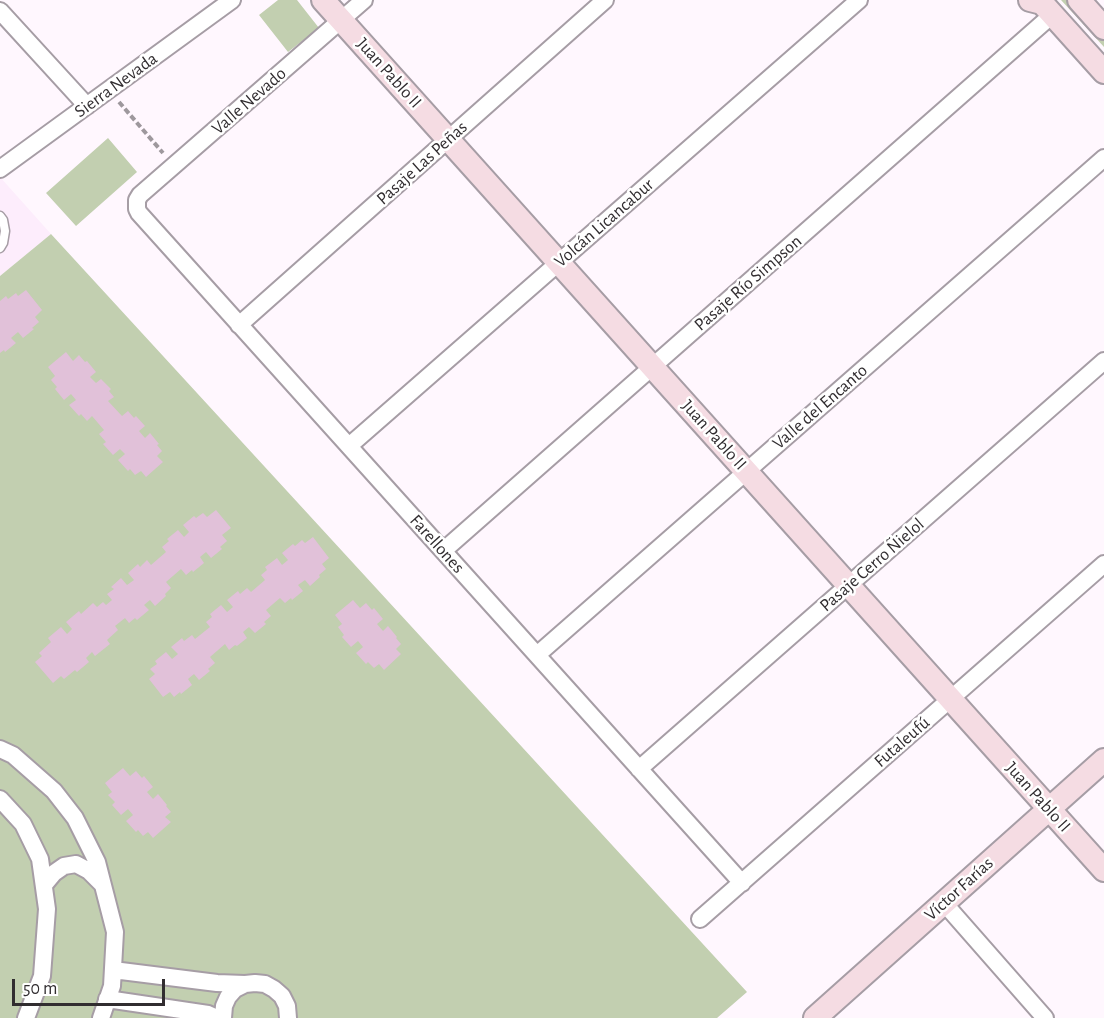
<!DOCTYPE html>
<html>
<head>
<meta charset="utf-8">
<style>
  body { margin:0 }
  #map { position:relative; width:1104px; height:1018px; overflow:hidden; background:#fff7fe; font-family:"Alegreya Sans",sans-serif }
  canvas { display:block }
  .scale { position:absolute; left:12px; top:979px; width:153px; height:27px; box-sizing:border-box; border:3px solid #312d30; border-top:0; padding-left:8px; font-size:18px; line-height:21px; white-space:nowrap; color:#312d30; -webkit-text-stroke:4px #fff; paint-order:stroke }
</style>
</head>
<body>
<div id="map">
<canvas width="1104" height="1018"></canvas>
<div class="scale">50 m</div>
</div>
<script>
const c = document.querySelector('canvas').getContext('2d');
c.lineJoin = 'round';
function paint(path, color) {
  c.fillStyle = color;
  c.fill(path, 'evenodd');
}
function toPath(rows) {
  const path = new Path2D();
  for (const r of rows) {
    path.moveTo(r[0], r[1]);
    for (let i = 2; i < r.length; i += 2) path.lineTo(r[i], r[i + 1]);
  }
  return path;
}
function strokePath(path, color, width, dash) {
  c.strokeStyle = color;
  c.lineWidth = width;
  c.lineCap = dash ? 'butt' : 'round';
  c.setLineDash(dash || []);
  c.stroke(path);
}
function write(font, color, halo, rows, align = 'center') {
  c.font = font + ' "Alegreya Sans",sans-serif';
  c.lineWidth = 5;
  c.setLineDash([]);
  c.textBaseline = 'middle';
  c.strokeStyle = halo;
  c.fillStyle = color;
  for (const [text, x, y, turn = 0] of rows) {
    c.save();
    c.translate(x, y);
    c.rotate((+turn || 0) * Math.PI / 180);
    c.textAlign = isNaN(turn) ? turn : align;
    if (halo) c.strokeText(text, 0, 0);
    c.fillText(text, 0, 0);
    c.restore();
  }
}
paint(toPath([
  [0,177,51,234,0,276]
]), '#fdedfc');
paint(toPath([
  [278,0,297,0,319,28,288,52,259,15],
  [1061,0,1074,0,1104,33,1104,47],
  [108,138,137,172,76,226,46,193],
  [51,234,747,992,717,1018,0,1018,0,276]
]), '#c2cfb0');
paint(toPath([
  [26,290,42,310,35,317,39,322,32,328,34,329,23,338,18,332,11,338,16,343,5,352,4,350,0,353,0,301,6,296,8,299,16,293,18,296],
  [66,352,73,361,79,355,85,362,87,361,96,372,90,377,96,383,101,379,111,389,109,391,114,397,108,401,122,416,128,411,134,418,136,416,145,426,139,431,145,438,150,433,159,444,157,445,162,451,157,456,163,462,146,477,141,471,135,475,130,469,128,471,118,460,125,454,120,449,113,455,103,444,106,442,99,434,104,430,92,416,87,421,81,414,79,416,69,405,76,400,71,394,64,400,55,389,57,387,51,380,55,376,48,367],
  [216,510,231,528,222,535,227,541,220,547,222,549,211,558,206,552,200,557,204,563,193,572,192,570,186,575,181,569,166,582,171,588,165,594,166,596,155,606,150,600,144,605,149,610,137,620,135,618,129,623,125,618,115,626,118,630,107,640,110,644,95,656,92,652,86,658,89,662,77,672,75,670,64,679,61,676,53,683,35,662,42,656,39,653,51,642,48,638,61,627,67,634,72,629,66,622,79,611,81,614,93,603,97,607,103,602,106,605,112,600,107,594,114,589,111,587,121,578,127,585,134,580,128,573,138,564,140,567,147,560,151,565,166,552,162,547,169,541,167,539,178,530,184,537,189,532,183,525,194,516,196,518,203,513,207,517],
  [313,537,329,558,322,564,326,569,319,575,320,577,310,586,305,580,298,585,303,591,292,600,291,598,285,603,280,598,266,610,271,616,264,622,266,624,255,633,249,627,243,632,247,638,237,646,235,645,229,650,225,644,210,657,215,663,208,669,210,671,199,680,194,674,188,679,192,685,181,694,180,692,174,697,170,692,163,697,149,679,155,674,150,669,157,664,155,661,166,652,172,659,178,654,171,647,182,638,184,641,192,635,195,639,210,627,206,622,212,617,210,614,221,605,227,612,233,607,227,600,238,591,240,594,247,588,251,592,265,580,261,575,267,570,265,567,277,558,282,565,288,560,282,553,293,544,295,546,302,540,305,543],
  [353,600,360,608,366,603,372,610,374,608,383,619,377,624,383,631,388,626,397,637,396,638,401,644,396,649,401,654,384,670,379,664,374,668,368,662,366,664,356,653,363,647,358,641,351,647,342,637,344,635,338,627,342,624,335,615],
  [123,768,130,776,136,771,142,778,144,776,153,787,147,792,153,799,158,794,167,805,166,806,171,812,165,817,171,822,153,838,148,832,143,836,138,830,136,832,126,821,133,815,128,809,121,815,112,805,115,802,108,795,112,792,105,783]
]), '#e1c1d9');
const lane = toPath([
  [0,216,3,220,5,231,3,243,0,248]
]);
const street = toPath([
  [364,0,140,195,137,200,137,209,139,213,742,883],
  [0,11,87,106],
  [0,169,232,0],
  [239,325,605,0],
  [349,446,859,0],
  [443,551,1052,15],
  [537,655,1104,158],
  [0,749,13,755,54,791,75,818,97,862,115,932,112,986,101,1018],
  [639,769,1104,361],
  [0,799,23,824,40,859,47,909,42,976,26,1018],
  [44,885,54,873,64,866,76,864,89,871,102,884],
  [944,903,1045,1018],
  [700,919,1104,564],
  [113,970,217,983,245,984],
  [107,999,208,1014,217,1018],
  [223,1018,224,1006,228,997,235,989,245,984,255,983,265,984,274,989,282,996,287,1006,288,1018]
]);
const secondary = toPath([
  [323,0,1104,870],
  [1030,0,1042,3,1104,72],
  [1079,0,1104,28],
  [815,1018,1104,760]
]);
strokePath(lane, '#a69da5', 11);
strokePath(street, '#a69da5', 20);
strokePath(secondary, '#a69da5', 26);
strokePath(toPath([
  [119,102,163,153]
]), '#9e989d', 4, [6, 3]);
strokePath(lane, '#fff', 8);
strokePath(street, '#fff', 16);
strokePath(secondary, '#f5dce3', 22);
write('18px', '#312d30', '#fff', [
  ["Juan Pablo II",389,73,48],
  ["Sierra Nevada",116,85,-36],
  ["Valle Nevado",249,101,-41],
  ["Pasaje Las Peñas",422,163,-42],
  ["Volcán Licancabur",604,223,-41],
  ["Pasaje Río Simpson",748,283,-41],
  ["Valle del Encanto",820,407,-41],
  ["Juan Pablo II",714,435,48],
  ["Farellones",437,544,48],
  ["Pasaje Cerro Ñielol",872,565,-41],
  ["Futaleufú",902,742,-41],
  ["Juan Pablo II",1038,797,48],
  ["Víctor Farías",959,889,-42]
]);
</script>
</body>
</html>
